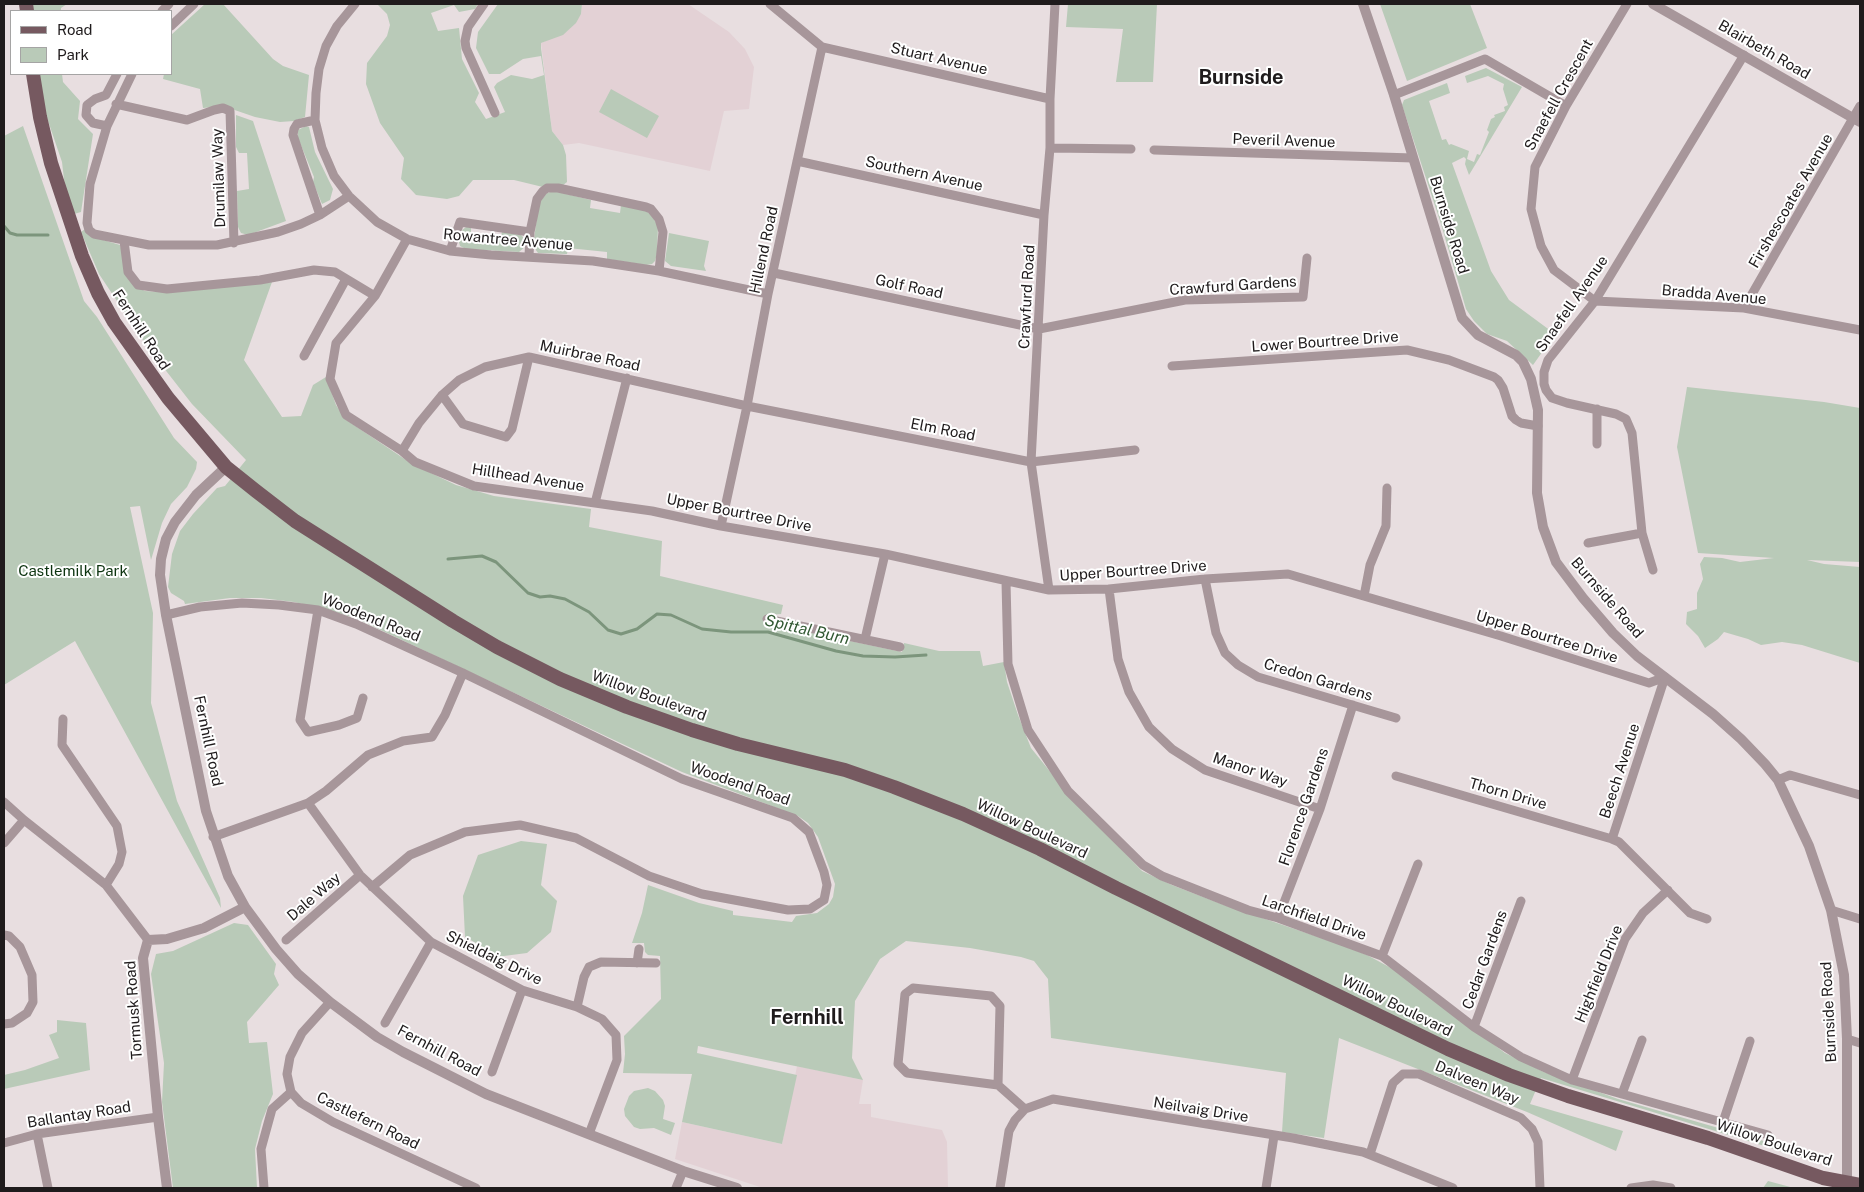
<!DOCTYPE html>
<html>
<head>
<meta charset="utf-8">
<style>
  body { margin:0 }
  #map { position:relative; width:1864px; height:1192px; overflow:hidden; background:#e8dee0; font-family:"Public Sans",sans-serif }
  canvas { display:block }
  .frame { position:absolute; inset:0; border:5px solid #1f1b1c; pointer-events:none }
  .legend { position:absolute; left:10px; top:10px; width:162px; height:65px; box-sizing:border-box; background:#fff; border:1px solid #a5a4a4; margin:0; padding:6px 9px; list-style:none; font-size:15px; color:#1f1b1c }
  .legend li { display:flex; align-items:center; gap:10px; height:25px }
  .legend b { width:25px; border:1px solid #a5a4a4 }
</style>
</head>
<body>
<div id="map">
<canvas width="1864" height="1192"></canvas>
<div class="frame"></div>
<ul class="legend">
<li><b style="height:6px;background:#765960"></b>Road</li>
<li><b style="height:14px;background:#b9cab8"></b>Park</li>
</ul>
</div>
<script>
const c = document.querySelector('canvas').getContext('2d');
c.lineJoin = 'round';
function paint(path, color) {
  c.fillStyle = color;
  c.fill(path, 'evenodd');
}
function toPath(rows) {
  const path = new Path2D();
  for (const r of rows) {
    path.moveTo(r[0], r[1]);
    for (let i = 2; i < r.length; i += 2) path.lineTo(r[i], r[i + 1]);
  }
  return path;
}
function strokePath(path, color, width, dash) {
  c.strokeStyle = color;
  c.lineWidth = width;
  c.lineCap = dash ? 'butt' : 'round';
  c.setLineDash(dash || []);
  c.stroke(path);
}
function write(font, color, halo, rows, align = 'center') {
  c.font = font + ' "Public Sans",sans-serif';
  c.lineWidth = 4;
  c.setLineDash([]);
  c.textBaseline = 'middle';
  c.strokeStyle = halo;
  c.fillStyle = color;
  for (const [text, x, y, turn = 0] of rows) {
    c.save();
    c.translate(x, y);
    c.rotate((+turn || 0) * Math.PI / 180);
    c.textAlign = isNaN(turn) ? turn : align;
    if (halo) c.strokeText(text, 0, 0);
    c.fillText(text, 0, 0);
    c.restore();
  }
}
paint(toPath([
  [582,4,688,4,729,32,745,49,754,67,749,109,724,111,710,171,579,143,563,145,552,131,541,43,567,31,581,14],
  [797,1066,863,1080,859,1104,871,1104,871,1117,942,1130,947,1142,948,1188,763,1188,675,1159,682,1122,782,1144]
]), '#e3d1d5');
paint(toPath([
  [33,4,67,4,61,8,61,11,33,11],
  [205,4,223,4,273,59,283,66,309,75,305,117,294,121,280,122,255,117,223,106,203,108,200,89,163,79,164,74,171,74,171,35],
  [377,4,478,4,475,9,459,12,454,5,431,13,438,31,459,28,462,59,479,93,475,102,486,119,505,112,494,87,497,83,511,75,532,79,544,75,541,56,523,59,500,74,489,74,476,48,478,32,498,4,582,4,581,14,576,23,563,35,541,43,541,48,552,131,563,145,566,155,567,182,562,186,547,188,514,180,473,180,459,196,447,199,416,195,401,179,404,158,380,123,366,84,367,63,387,36,390,25,387,14],
  [1068,4,1157,4,1153,82,1116,82,1123,29,1066,27],
  [1380,4,1470,4,1487,48,1407,81],
  [1486,68,1522,87,1469,175,1465,164,1466,159,1464,157,1452,163,1491,271,1509,300,1555,334,1533,365,1507,341,1487,334,1474,321,1466,309,1441,224,1402,105,1404,100,1447,83,1450,93,1429,101,1442,140,1446,139,1449,145,1451,144,1469,151,1467,159,1474,162,1477,154,1480,155,1489,132,1487,130,1491,119,1495,117,1494,115,1505,111,1504,107,1508,105,1503,89,1504,84,1488,76,1467,83,1465,76],
  [39,74,62,74,63,82,80,101,78,119,93,134,81,212,74,214,65,188,62,162,45,112],
  [611,89,659,116,647,138,599,112],
  [236,115,253,121,286,221,248,235,241,233,238,227,237,191,249,189,247,153,239,153,236,147],
  [23,126,84,301,97,317,174,438,197,462,196,469,187,487,171,504,162,523,151,560,140,506,130,507,153,613,151,703,177,801,220,898,221,908,75,641,4,685,4,136],
  [306,126,309,127,315,152,333,189,330,200,322,204,313,182,314,177,298,138,298,130],
  [554,191,591,200,590,208,620,213,621,205,642,209,651,214,658,226,657,254,655,261,652,264,646,265,607,259,607,252,568,248,567,254,538,253,533,246,539,203,547,193],
  [466,227,471,227,471,235,500,239,502,232,521,235,526,240,526,246,519,252,466,249,460,246,458,239,461,231],
  [85,229,90,236,120,245,133,285,145,291,159,292,272,282,244,360,282,417,301,416,313,385,326,377,336,405,345,419,412,464,456,485,494,496,591,509,589,527,662,541,660,576,783,605,781,614,768,615,765,623,902,652,904,643,939,651,980,651,983,666,1004,662,1007,682,1018,715,1031,748,1069,795,1142,871,1172,885,1224,905,1336,943,1367,955,1402,974,1505,1053,1544,1072,1618,1099,1819,1157,1817,1162,1541,1078,1530,1104,1623,1131,1616,1151,1527,1112,1339,1038,1324,1138,1282,1132,1286,1073,1051,1038,1048,979,1034,961,1021,957,970,948,906,941,880,959,855,1001,852,1058,863,1080,698,1046,697,1053,797,1075,782,1144,682,1122,692,1074,623,1073,625,1054,624,1036,661,999,660,956,648,955,645,952,644,943,632,943,642,913,648,885,699,903,733,911,733,915,792,922,796,916,817,913,829,904,833,897,835,884,818,837,808,823,798,816,682,772,355,618,328,610,294,602,261,598,230,598,185,604,184,601,171,593,168,587,172,554,180,531,193,514,217,488,225,486,246,460,192,404,149,349,99,274,81,232],
  [669,233,709,241,704,266,706,271,671,266,665,261],
  [1687,387,1824,402,1860,408,1860,562,1807,560,1824,564,1860,567,1860,663,1802,645,1782,642,1761,645,1748,639,1724,632,1718,639,1705,648,1698,636,1686,624,1687,612,1697,609,1697,593,1703,579,1700,564,1704,557,1722,558,1740,562,1774,558,1698,553,1677,447],
  [521,841,547,844,541,885,557,901,551,932,527,953,496,957,494,956,494,953,465,937,463,896,478,855],
  [234,923,248,925,276,964,274,974,279,985,247,1022,249,1043,267,1042,273,1094,262,1121,255,1149,257,1188,173,1188,162,1102,164,1063,151,974,156,954,173,951],
  [57,1020,86,1023,90,1070,4,1089,4,1075,25,1070,59,1058,49,1035,57,1032],
  [648,1088,655,1091,663,1100,665,1106,663,1119,675,1123,671,1135,654,1128,640,1129,634,1127,625,1116,624,1109,629,1096,634,1091],
  [1768,1181,1794,1188,1763,1188]
]), '#b9cab8');
strokePath(toPath([
  [4,226,10,233,17,235,48,235],
  [448,559,482,556,496,562,528,593,540,597,550,596,565,599,589,612,608,630,621,634,637,629,657,614,671,615,702,629,731,632,768,632,836,651,863,656,895,657,926,655]
]), '#7c957c', 3);
strokePath(toPath([
  [355,4,337,26,326,46,319,69,316,93,315,120,322,148,334,176,349,196,377,222,407,239,450,251,491,255,593,261,659,271,768,294],
  [484,4,468,27,465,41,466,48,495,113],
  [770,4,822,47,1050,99],
  [1627,4,1566,106,1535,167,1531,209,1541,246,1554,270,1595,301,1744,308,1860,330],
  [162,11,169,4],
  [171,26,194,4],
  [132,74,107,126,90,184,87,223,89,230,94,234,149,245,217,245,278,232,301,224,320,215,349,196],
  [1394,95,1485,59,1566,106],
  [116,104,187,120,214,110,223,108,230,111,234,243],
  [315,120,297,124,294,129,293,135,320,215],
  [107,126,93,123,86,115,87,105,95,99,106,95,117,74],
  [1050,148,1131,149],
  [1154,150,1413,158],
  [797,161,1044,215],
  [407,239,375,296,336,343,330,379,346,415,402,451,415,462,474,486,652,511,721,526,885,554,1049,590,1109,589,1205,579,1288,574,1501,636,1649,683,1665,677],
  [124,241,128,272,138,285,167,289,260,280,314,270,335,272,375,296],
  [450,251,460,222,530,232],
  [529,257,530,232,537,199,543,191,547,188,558,188,646,207,651,209,659,219,663,232,659,271],
  [774,273,1039,329,1185,300,1303,297,1307,258],
  [1744,308,1860,106],
  [304,356,346,279],
  [1172,366,1407,350,1449,360,1494,377,1498,380,1503,388,1512,416,1516,420,1521,423,1538,426],
  [442,395,463,424,506,437,512,429,529,357],
  [1597,444,1597,409],
  [402,451,419,423,442,395,459,380,485,367,529,357,747,406,1031,462,1135,450],
  [595,503,627,378],
  [721,526,747,406,768,294,822,47],
  [1588,543,1642,533],
  [1653,570,1642,533,1632,433,1626,419,1616,414,1567,403,1552,398,1546,390,1544,384,1544,372,1548,360,1595,301,1744,55],
  [1205,579,1216,633,1225,653,1238,665,1258,677,1396,718],
  [1006,582,1008,664,1028,730,1068,791,1143,865,1162,876,1248,910,1278,918,1382,956,1474,1027,1521,1057,1572,1080,1768,1135],
  [1109,589,1118,659,1129,692,1149,727,1172,749,1205,770,1320,809],
  [1049,590,1031,462,1044,215,1050,148,1050,99,1055,4],
  [1364,596,1370,565,1386,526,1387,488],
  [318,610,300,720,308,732,339,725,357,718,363,698],
  [166,615,200,607,242,603,279,605,318,610,356,624,463,673,682,779,793,818,809,832,824,872,827,885,824,900,810,909,788,910,702,894,649,876,576,838,520,825,465,832,410,855,372,887],
  [767,619,900,647],
  [865,639,885,554],
  [1665,677,1612,839,1619,842,1690,913,1707,919],
  [63,719,62,745,117,826,122,852,119,864,106,885],
  [1396,776,1612,839],
  [1778,780,1790,775,1860,795],
  [4,802,24,820,106,885,148,940],
  [308,803,360,875,431,942,522,990,577,1007,602,1019,616,1035,617,1060,589,1134],
  [213,837,308,803,326,791,368,755,403,741,432,737,445,715,463,673],
  [4,843,24,820],
  [1831,910,1860,919],
  [1278,918,1320,809,1353,705],
  [4,935,9,936,20,947,32,975,33,1002,27,1013,12,1023,4,1024],
  [286,940,360,875],
  [1382,956,1418,864],
  [637,963,639,949],
  [330,1002,302,1033,290,1057,287,1074,291,1092,301,1103,333,1122,476,1188],
  [577,1007,584,977,589,967,601,962,656,963],
  [385,1023,431,942],
  [1474,1027,1521,901],
  [1847,1039,1860,1043],
  [492,1072,522,990],
  [1572,1080,1625,939,1643,913,1668,890],
  [998,1085,1000,1006,991,996,913,988,905,994,898,1064,907,1073,998,1085,1025,1109],
  [1622,1094,1642,1040],
  [1723,1122,1750,1041],
  [37,1134,48,1188],
  [4,1143,37,1134,158,1117],
  [1370,1154,1393,1083,1403,1074,1419,1074,1521,1118,1532,1129,1538,1142,1540,1188],
  [264,1188,261,1149,272,1109,291,1092],
  [676,1188,683,1171],
  [1000,1188,1009,1131,1015,1120,1025,1109,1053,1099,1293,1138,1363,1152,1453,1188],
  [1266,1188,1274,1136],
  [1631,1188,1653,1185,1671,1188]
]), '#a7969a', 9);
strokePath(toPath([
  [1363,4,1394,95,1462,318,1478,335,1516,355,1523,362,1531,379,1538,410,1537,493,1543,527,1556,562,1583,598,1613,633,1637,656,1713,714,1741,739,1765,764,1778,780,1809,846,1831,910,1844,975,1847,1039,1847,1188],
  [1653,4,1860,122],
  [226,467,196,495,175,522,166,539,161,559,160,575,166,615,206,811,228,876,245,907,276,949,298,974,330,1002,377,1037,403,1052,486,1094,683,1171,737,1188],
  [167,1188,158,1117,143,958,148,940,167,939,204,928,245,907]
]), '#a7969a', 10);
strokePath(toPath([
  [26,4,27,11],
  [33,74,40,117,51,163,82,256,98,293,114,322,168,398,226,467,256,491,295,521,453,621,497,647,560,679,627,707,692,730,738,744,845,770,894,787,963,814,1040,849,1116,888,1448,1049,1509,1075,1568,1096,1708,1138,1823,1178,1860,1185]
]), '#765960', 14);
write('15px', '#1f1b1c', '#fff', [
  ["Blairbeth Road",1764,50,30],
  ["Stuart Avenue",939,59,13],
  ["Snaefell Crescent",1559,95,-61],
  ["Peveril Avenue",1284,141,2],
  ["Southern Avenue",924,174,12],
  ["Drumilaw Way",219,178,-92],
  ["Firshescoates Avenue",1791,201,-60],
  ["Burnside Road",1449,225,73],
  ["Rowantree Avenue",508,240,5],
  ["Hillend Road",764,250,-78],
  ["Crawfurd Gardens",1233,286,-4],
  ["Golf Road",909,287,12],
  ["Bradda Avenue",1714,295,5],
  ["Crawfurd Road",1027,297,-87],
  ["Snaefell Avenue",1572,304,-55],
  ["Fernhill Road",141,330,57],
  ["Lower Bourtree Drive",1325,342,-4],
  ["Muirbrae Road",590,356,12],
  ["Elm Road",943,430,11],
  ["Hillhead Avenue",528,478,9],
  ["Upper Bourtree Drive",739,513,11],
  ["Upper Bourtree Drive",1133,571,-4],
  ["Burnside Road",1607,598,49],
  ["Woodend Road",371,618,22],
  ["Upper Bourtree Drive",1547,637,17],
  ["Credon Gardens",1318,680,17],
  ["Willow Boulevard",649,696,20],
  ["Fernhill Road",208,741,78],
  ["Manor Way",1250,770,19],
  ["Beech Avenue",1620,771,-72],
  ["Woodend Road",740,784,19],
  ["Thorn Drive",1508,794,16],
  ["Florence Gardens",1304,807,-71],
  ["Willow Boulevard",1032,829,25],
  ["Dale Way",314,897,-41],
  ["Larchfield Drive",1314,918,19],
  ["Shieldaig Drive",494,958,26],
  ["Cedar Gardens",1485,960,-70],
  ["Highfield Drive",1599,974,-68],
  ["Willow Boulevard",1397,1006,26],
  ["Tormusk Road",134,1010,-94],
  ["Burnside Road",1829,1012,-93],
  ["Fernhill Road",439,1051,28],
  ["Dalveen Way",1477,1083,23],
  ["Neilvaig Drive",1201,1110,9],
  ["Ballantay Road",79,1115,-9],
  ["Castlefern Road",368,1121,26],
  ["Willow Boulevard",1774,1143,18]
]);
write('15px', '#0d3410', '#fff', [
  ["Castlemilk Park",73,571]
]);
write('italic 16px', '#315832', '#fff', [
  ["Spittal Burn",807,630,13]
]);
write('bold 20px', '#1f1b1c', '#fff', [
  ["Burnside",1241,78],
  ["Fernhill",807,1018]
]);
</script>
</body>
</html>
